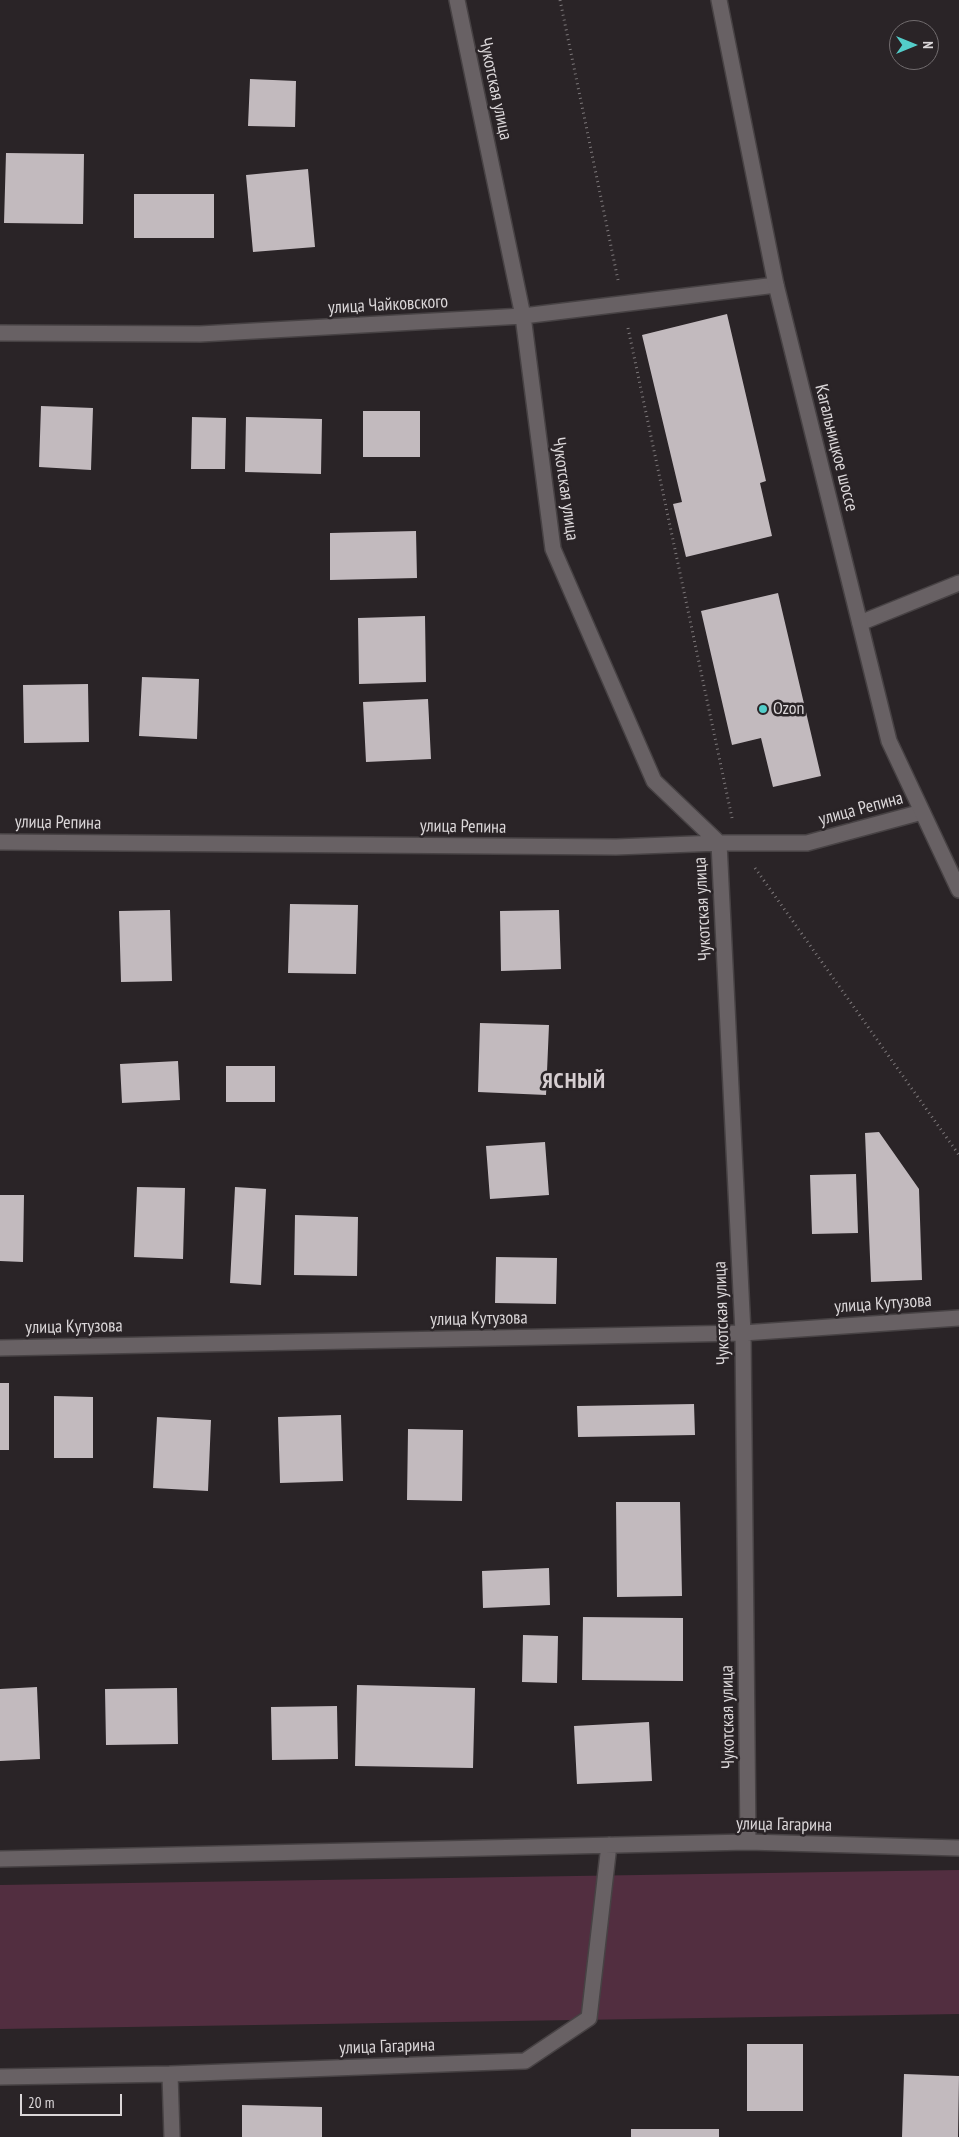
<!DOCTYPE html>
<html>
<head>
<meta charset="utf-8">
<style>
  body { margin:0 }
  #map { position:relative; width:959px; height:2137px; overflow:hidden; background:#2a2427; font-family:"PT Sans Narrow",sans-serif }
  canvas { display:block }
  .north { position:absolute; left:889px; top:20px; width:50px; height:50px; box-sizing:border-box; background:#2a2427; border:1px solid #716c6e; border-radius:50%; rotate:90deg; font-size:14px; font-weight:700; line-height:20px; text-align:center; color:#dbd7d9 }
  .north::after { content:''; display:block; margin:auto; width:18px; height:22px; background:#53cdc9; clip-path:polygon(50% 0,100% 100%,50% 72%,0 100%) }
  .scale { position:absolute; left:20px; top:2094px; width:102px; height:22px; box-sizing:border-box; border:2px solid #dbd7d9; border-top:0; padding-left:6px; font-size:15px; line-height:18px; white-space:nowrap; color:#dbd7d9; -webkit-text-stroke:4px #2a2427; paint-order:stroke }
</style>
</head>
<body>
<div id="map">
<canvas width="959" height="2137"></canvas>
<div class="north">N</div>
<div class="scale">20 m</div>
</div>
<script>
const c = document.querySelector('canvas').getContext('2d');
c.lineJoin = 'round';
function paint(path, color) {
  c.fillStyle = color;
  c.fill(path, 'evenodd');
}
function toPath(rows) {
  const path = new Path2D();
  for (const r of rows) {
    path.moveTo(r[0], r[1]);
    for (let i = 2; i < r.length; i += 2) path.lineTo(r[i], r[i + 1]);
  }
  return path;
}
function strokePath(path, color, width, dash) {
  c.strokeStyle = color;
  c.lineWidth = width;
  c.lineCap = dash ? 'butt' : 'round';
  c.setLineDash(dash || []);
  c.stroke(path);
}
function write(font, color, halo, rows, align = 'center') {
  c.font = font + ' "PT Sans Narrow",sans-serif';
  c.lineWidth = 5;
  c.setLineDash([]);
  c.textBaseline = 'middle';
  c.strokeStyle = halo;
  c.fillStyle = color;
  for (const [text, x, y, turn = 0] of rows) {
    c.save();
    c.translate(x, y);
    c.rotate((+turn || 0) * Math.PI / 180);
    c.textAlign = isNaN(turn) ? turn : align;
    if (halo) c.strokeText(text, 0, 0);
    c.fillText(text, 0, 0);
    c.restore();
  }
}
paint(toPath([
  [959,1870,959,2014,0,2029,0,1885]
]), '#522e40');
paint(toPath([
  [250,79,296,81,295,127,248,126],
  [6,153,84,154,83,224,4,223],
  [308,169,315,247,253,252,246,175],
  [134,194,214,194,214,238,134,238],
  [727,314,766,481,760,483,772,536,686,557,673,504,682,502,642,335],
  [41,406,93,408,91,470,39,467],
  [363,411,420,411,420,457,363,457],
  [192,417,226,418,225,469,191,469],
  [246,417,322,419,321,474,245,472],
  [416,531,417,578,330,580,330,533],
  [778,593,821,776,773,787,761,738,732,745,701,611],
  [425,616,426,682,359,684,358,618],
  [142,677,199,679,197,739,139,736],
  [88,684,89,742,24,743,23,685],
  [428,699,431,759,366,762,363,702],
  [290,904,358,905,356,974,288,973],
  [170,910,172,981,121,982,119,911],
  [559,910,561,969,501,971,500,911],
  [480,1023,549,1025,546,1095,478,1092],
  [178,1061,180,1100,122,1103,120,1064],
  [226,1066,275,1066,275,1102,226,1102],
  [879,1132,919,1189,922,1280,871,1282,865,1133],
  [545,1142,549,1195,490,1199,486,1146],
  [856,1174,858,1233,812,1234,810,1175],
  [137,1187,185,1188,183,1259,134,1257],
  [235,1187,266,1189,261,1285,230,1283],
  [0,1195,24,1195,23,1262,0,1261],
  [295,1215,358,1217,357,1276,294,1275],
  [496,1257,557,1258,556,1304,495,1303],
  [0,1383,9,1383,9,1450,0,1450],
  [54,1396,93,1397,93,1458,54,1458],
  [694,1404,695,1435,578,1437,577,1406],
  [341,1415,343,1481,280,1483,278,1417],
  [157,1417,211,1420,208,1491,153,1488],
  [408,1429,463,1430,462,1501,407,1500],
  [616,1502,680,1502,682,1596,617,1597],
  [549,1568,550,1605,483,1608,482,1571],
  [583,1617,683,1618,683,1681,582,1680],
  [523,1635,558,1636,557,1683,522,1682],
  [357,1685,475,1688,473,1768,355,1766],
  [37,1687,40,1759,0,1761,0,1689],
  [177,1688,178,1744,106,1745,105,1689],
  [337,1706,338,1759,272,1760,271,1707],
  [649,1722,652,1781,577,1784,574,1726],
  [747,2044,803,2044,803,2111,747,2111],
  [904,2074,959,2076,958,2137,902,2137],
  [242,2105,322,2107,322,2137,242,2137],
  [631,2129,719,2129,719,2137,631,2137]
]), '#c2babe');
const street = toPath([
  [457,0,523,316,553,549,654,781,719,843,743,1333,748,1842],
  [0,333,200,334,523,316,776,285],
  [860,623,959,583],
  [0,842,616,847,719,843,807,843,922,812],
  [0,1348,743,1333,959,1318],
  [0,1859,748,1842,959,1848],
  [170,2074,172,2137],
  [0,2077,170,2074,525,2061,589,2018,609,1845]
]);
const secondary = toPath([
  [719,0,776,285,889,741,959,890]
]);
strokePath(street, '#474244', 18);
strokePath(secondary, '#474244', 18);
strokePath(toPath([
  [560,0,618,280],
  [628,328,732,818],
  [755,868,959,1155]
]), '#7d787a', 3, [1, 4]);
strokePath(street, '#686164', 15);
strokePath(secondary, '#686164', 15);
for (const [x, y, r, color] of [
  [763,709,5,"#53cdc9"]
]) {
  const dot = new Path2D();
  dot.arc(x, y, r, 0, 2 * Math.PI);
  c.fillStyle = color;
  c.fill(dot);
  strokePath(dot, '#2a2427', 2);
}
write('18px', '#dbd7d9', '#2a2427', [
  ["Чукотская улица",495,89,78],
  ["улица Чайковского",388,305,-3],
  ["Кагальницкое шоссе",836,448,76],
  ["Чукотская улица",565,489,82],
  ["улица Репина",861,809,-15],
  ["улица Репина",58,823,1],
  ["улица Репина",463,827,1],
  ["Чукотская улица",703,909,-93],
  ["улица Кутузова",883,1304,-4],
  ["Чукотская улица",722,1313,-92],
  ["улица Кутузова",479,1319,-1],
  ["улица Кутузова",74,1327,-1],
  ["Чукотская улица",728,1717,-91],
  ["улица Гагарина",784,1825,1],
  ["улица Гагарина",387,2047,-2]
]);
write('18px', '#dbd7d9', '#2a2427', [
  ["Ozon",773,709]
], 'left');
c.letterSpacing = '1px';
write('bold 22px', '#d6ced1', '#2a2427', [
  ["ЯСНЫЙ",574,1082]
]);
c.letterSpacing = '0px';
</script>
</body>
</html>
